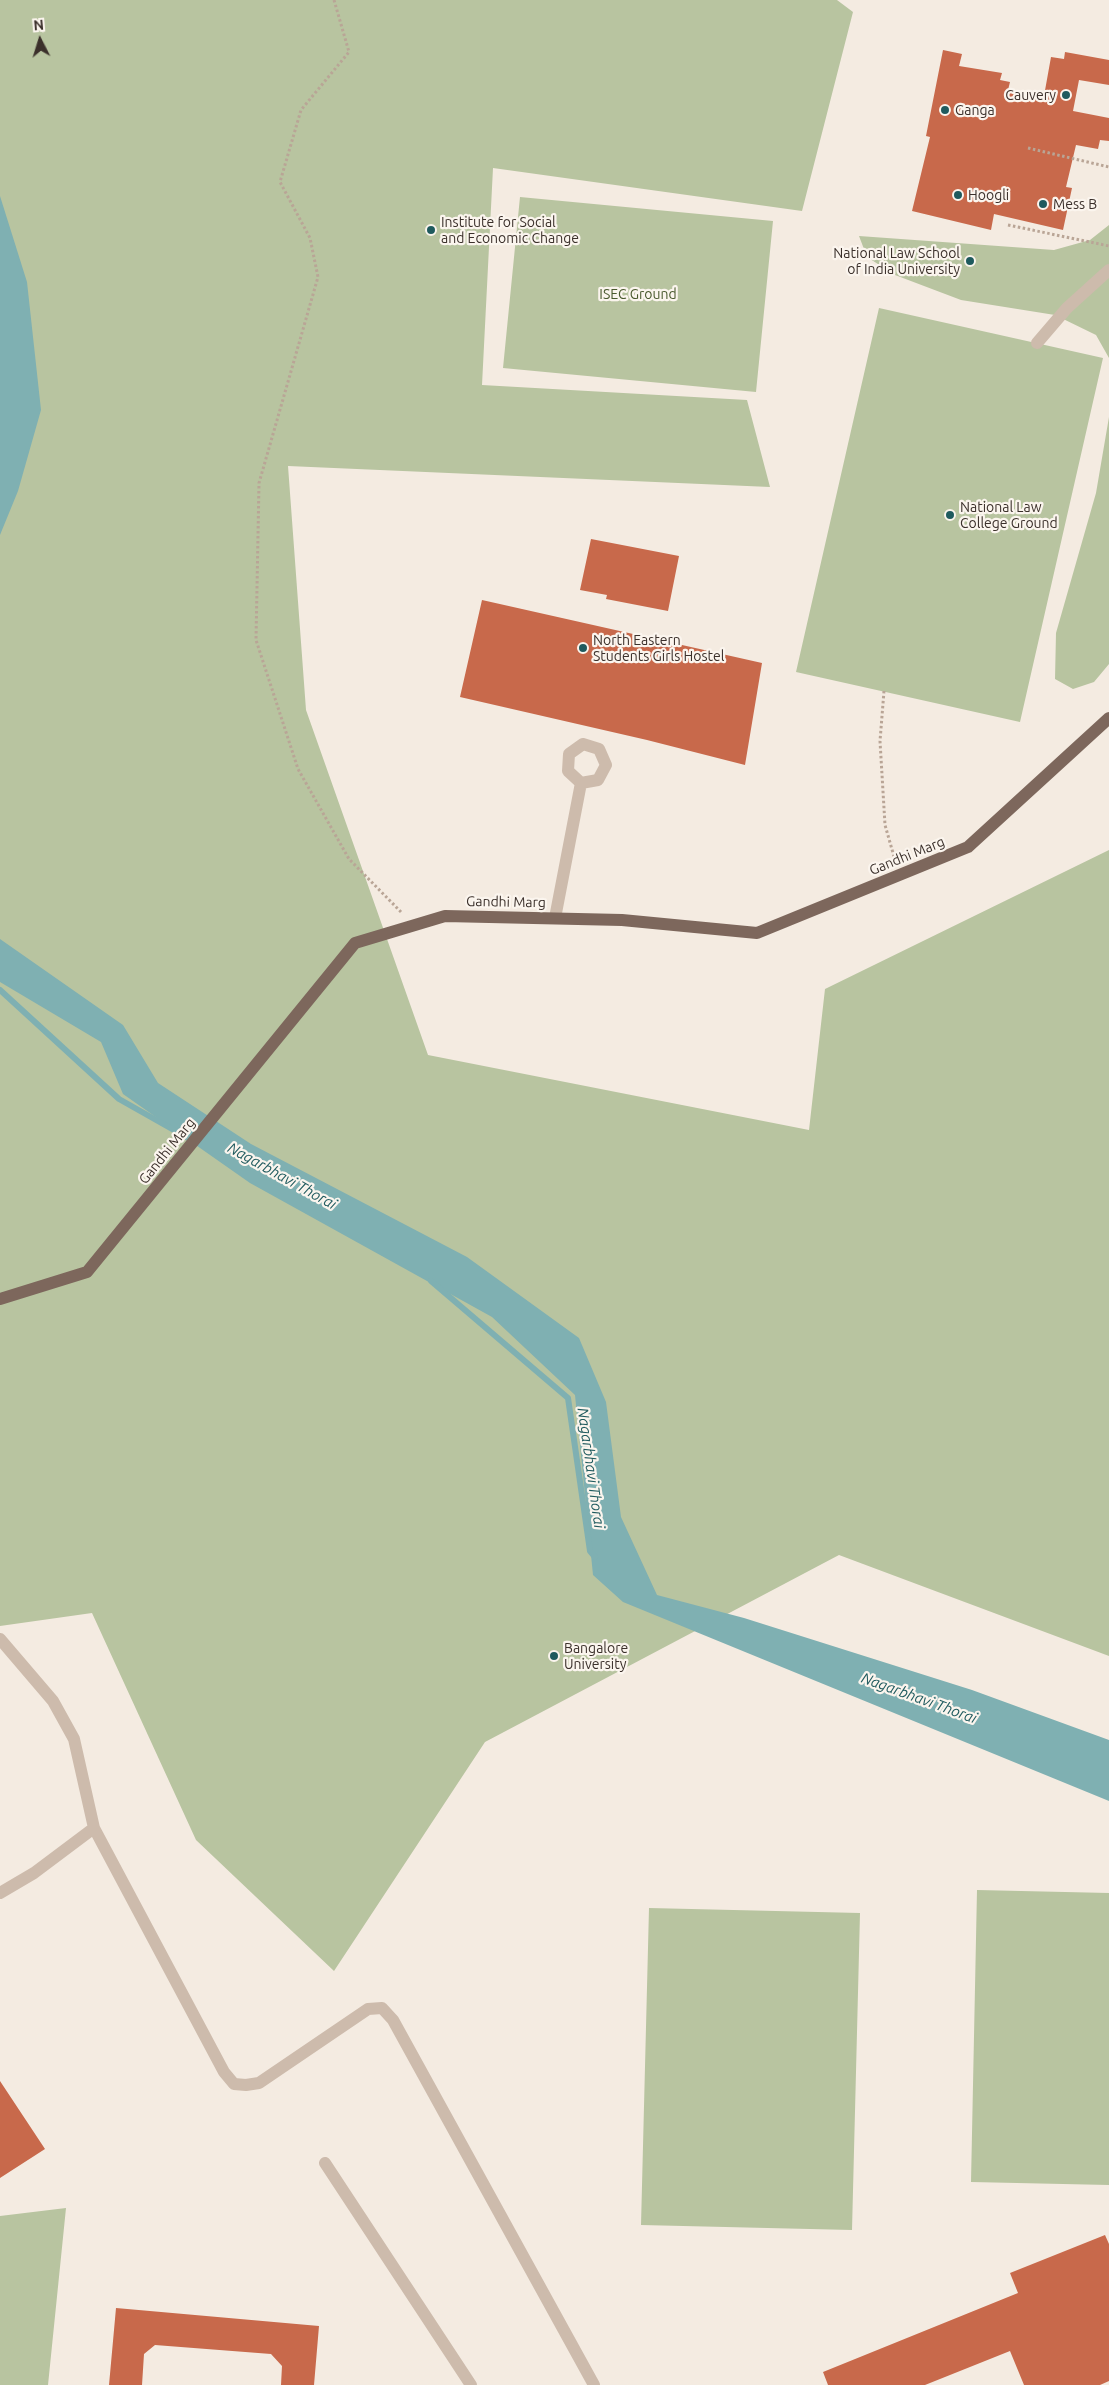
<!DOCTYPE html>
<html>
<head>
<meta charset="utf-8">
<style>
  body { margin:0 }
  #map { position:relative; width:1109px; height:2385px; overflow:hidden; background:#f4ebe1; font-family:Ubuntu,sans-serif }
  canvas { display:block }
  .north { position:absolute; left:15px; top:15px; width:50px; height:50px; -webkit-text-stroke:4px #fbf5ee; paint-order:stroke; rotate:355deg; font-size:14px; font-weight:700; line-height:20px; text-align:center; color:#3b302b }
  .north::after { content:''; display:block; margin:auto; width:18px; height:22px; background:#3b302b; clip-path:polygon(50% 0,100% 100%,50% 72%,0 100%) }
</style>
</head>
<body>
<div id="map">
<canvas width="1109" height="2385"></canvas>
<div class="north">N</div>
</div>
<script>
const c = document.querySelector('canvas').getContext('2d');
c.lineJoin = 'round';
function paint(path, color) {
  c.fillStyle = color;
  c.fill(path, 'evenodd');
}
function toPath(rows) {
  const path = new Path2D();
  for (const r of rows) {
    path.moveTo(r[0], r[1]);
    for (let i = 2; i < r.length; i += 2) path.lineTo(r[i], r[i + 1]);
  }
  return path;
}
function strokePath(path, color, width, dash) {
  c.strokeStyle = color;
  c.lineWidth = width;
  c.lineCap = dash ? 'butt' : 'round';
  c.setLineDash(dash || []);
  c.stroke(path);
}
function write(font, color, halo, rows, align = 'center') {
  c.font = font + ' Ubuntu,sans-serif';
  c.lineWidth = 4.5;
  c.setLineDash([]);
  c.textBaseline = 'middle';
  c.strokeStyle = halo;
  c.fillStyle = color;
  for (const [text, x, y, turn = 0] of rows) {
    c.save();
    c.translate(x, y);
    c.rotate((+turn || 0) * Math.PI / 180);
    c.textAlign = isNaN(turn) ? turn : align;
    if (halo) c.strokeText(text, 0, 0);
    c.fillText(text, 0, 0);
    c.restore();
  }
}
paint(toPath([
  [0,0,837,0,853,12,802,211,493,168,482,385,747,400,770,487,288,466,306,710,428,1055,809,1130,825,989,1109,850,1109,1656,839,1555,485,1742,334,1971,196,1840,92,1613,0,1626],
  [520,197,773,221,756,392,503,368],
  [1109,225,1109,358,1096,335,1055,315,961,300,895,275,867,257,859,236,1054,250,1090,240],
  [879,308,1103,358,1020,722,796,672],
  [1109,417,1109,664,1094,682,1073,689,1055,679,1056,633,1096,493],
  [977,1890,1109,1893,1109,2185,971,2182],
  [649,1908,860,1913,852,2230,641,2225],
  [66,2208,48,2385,0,2385,0,2216]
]), '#b8c4a0');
paint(toPath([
  [0,196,27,282,41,410,18,491,0,535],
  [0,939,123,1025,158,1083,251,1144,467,1257,579,1338,606,1402,621,1517,657,1595,744,1618,972,1690,1109,1740,1109,1801,623,1602,593,1575,575,1395,492,1317,250,1183,123,1094,101,1042,0,982]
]), '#7fb0b2');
strokePath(toPath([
  [0,990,119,1099,188,1138],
  [431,1281,568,1398,590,1551,595,1557]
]), '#7fb0b2', 6);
paint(toPath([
  [943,50,962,54,959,66,1002,73,1000,80,1010,82,1008,90,1044,96,1051,57,1064,59,1065,52,1109,60,1109,85,1079,80,1073,111,1109,118,1109,141,1100,140,1098,149,1076,145,1066,187,1072,188,1063,230,994,214,991,230,912,211,930,137,926,136],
  [591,539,679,556,668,611,606,599,607,595,580,590],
  [482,600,762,663,745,765,647,740,460,697],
  [0,2081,45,2149,0,2178],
  [1105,2235,1109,2244,1109,2381,1100,2385,1024,2385,1010,2351,925,2385,828,2385,823,2372,1018,2293,1010,2273],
  [116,2308,319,2326,314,2385,281,2385,282,2366,271,2354,155,2345,144,2354,142,2385,109,2385]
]), '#c8694b');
strokePath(toPath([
  [334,0,349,52,301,110,280,182,310,238,318,277,259,483,256,640,298,769,349,859,401,912],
  [1028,148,1109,167],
  [1008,225,1109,246],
  [884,691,880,741,885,825,895,860]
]), '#b9a596', 3, [2.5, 2.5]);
strokePath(toPath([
  [1037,343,1067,308,1109,270],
  [583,744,599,749,606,765,598,780,581,783,568,771,569,754,583,744],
  [555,918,581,783],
  [0,1639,53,1701,74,1739,94,1828,34,1873,0,1893],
  [94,1828,224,2072,234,2084,246,2085,259,2083,368,2009,382,2008,393,2020,594,2385],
  [325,2163,471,2385]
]), '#cdbbac', 12);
strokePath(toPath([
  [0,1299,87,1272,355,943,445,916,622,920,757,933,968,847,1109,718]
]), '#7d675c', 12);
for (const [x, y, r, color] of [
  [1066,95,5,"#1f5a5e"],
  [945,110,5,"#1f5a5e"],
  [958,195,5,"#1f5a5e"],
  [1043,204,5,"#1f5a5e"],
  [431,230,5,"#1f5a5e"],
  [970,261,5,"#1f5a5e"],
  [950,515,5,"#1f5a5e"],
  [583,648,5,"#1f5a5e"],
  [554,1656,5,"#1f5a5e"]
]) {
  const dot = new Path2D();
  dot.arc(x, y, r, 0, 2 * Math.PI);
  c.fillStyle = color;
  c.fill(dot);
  strokePath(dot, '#fbf5ee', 2);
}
write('14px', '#3b302b', '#fbf5ee', [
  ["Cauvery",1056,95,"right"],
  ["Ganga",955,110],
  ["Hoogli",968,195],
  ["Mess B",1053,204],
  ["Institute for Social",441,222],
  ["and Economic Change",441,238],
  ["National Law School",960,253,"right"],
  ["of India University",960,269,"right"],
  ["National Law",960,507],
  ["College Ground",960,523],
  ["North Eastern",593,640],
  ["Students Girls Hostel",593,656],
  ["Bangalore",564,1648],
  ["University",564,1664]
], 'left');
write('14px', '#4a5a2e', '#fbf5ee', [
  ["ISEC Ground",638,294]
]);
write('14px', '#3b302b', '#fbf5ee', [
  ["Gandhi Marg",907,856,-22],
  ["Gandhi Marg",506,902,1],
  ["Gandhi Marg",167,1151,-51]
]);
write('italic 15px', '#1f5a5e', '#fbf5ee', [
  ["Nagarbhavi Thorai",282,1176,29],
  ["Nagarbhavi Thorai",591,1468,82],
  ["Nagarbhavi Thorai",919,1698,20]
]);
</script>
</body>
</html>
